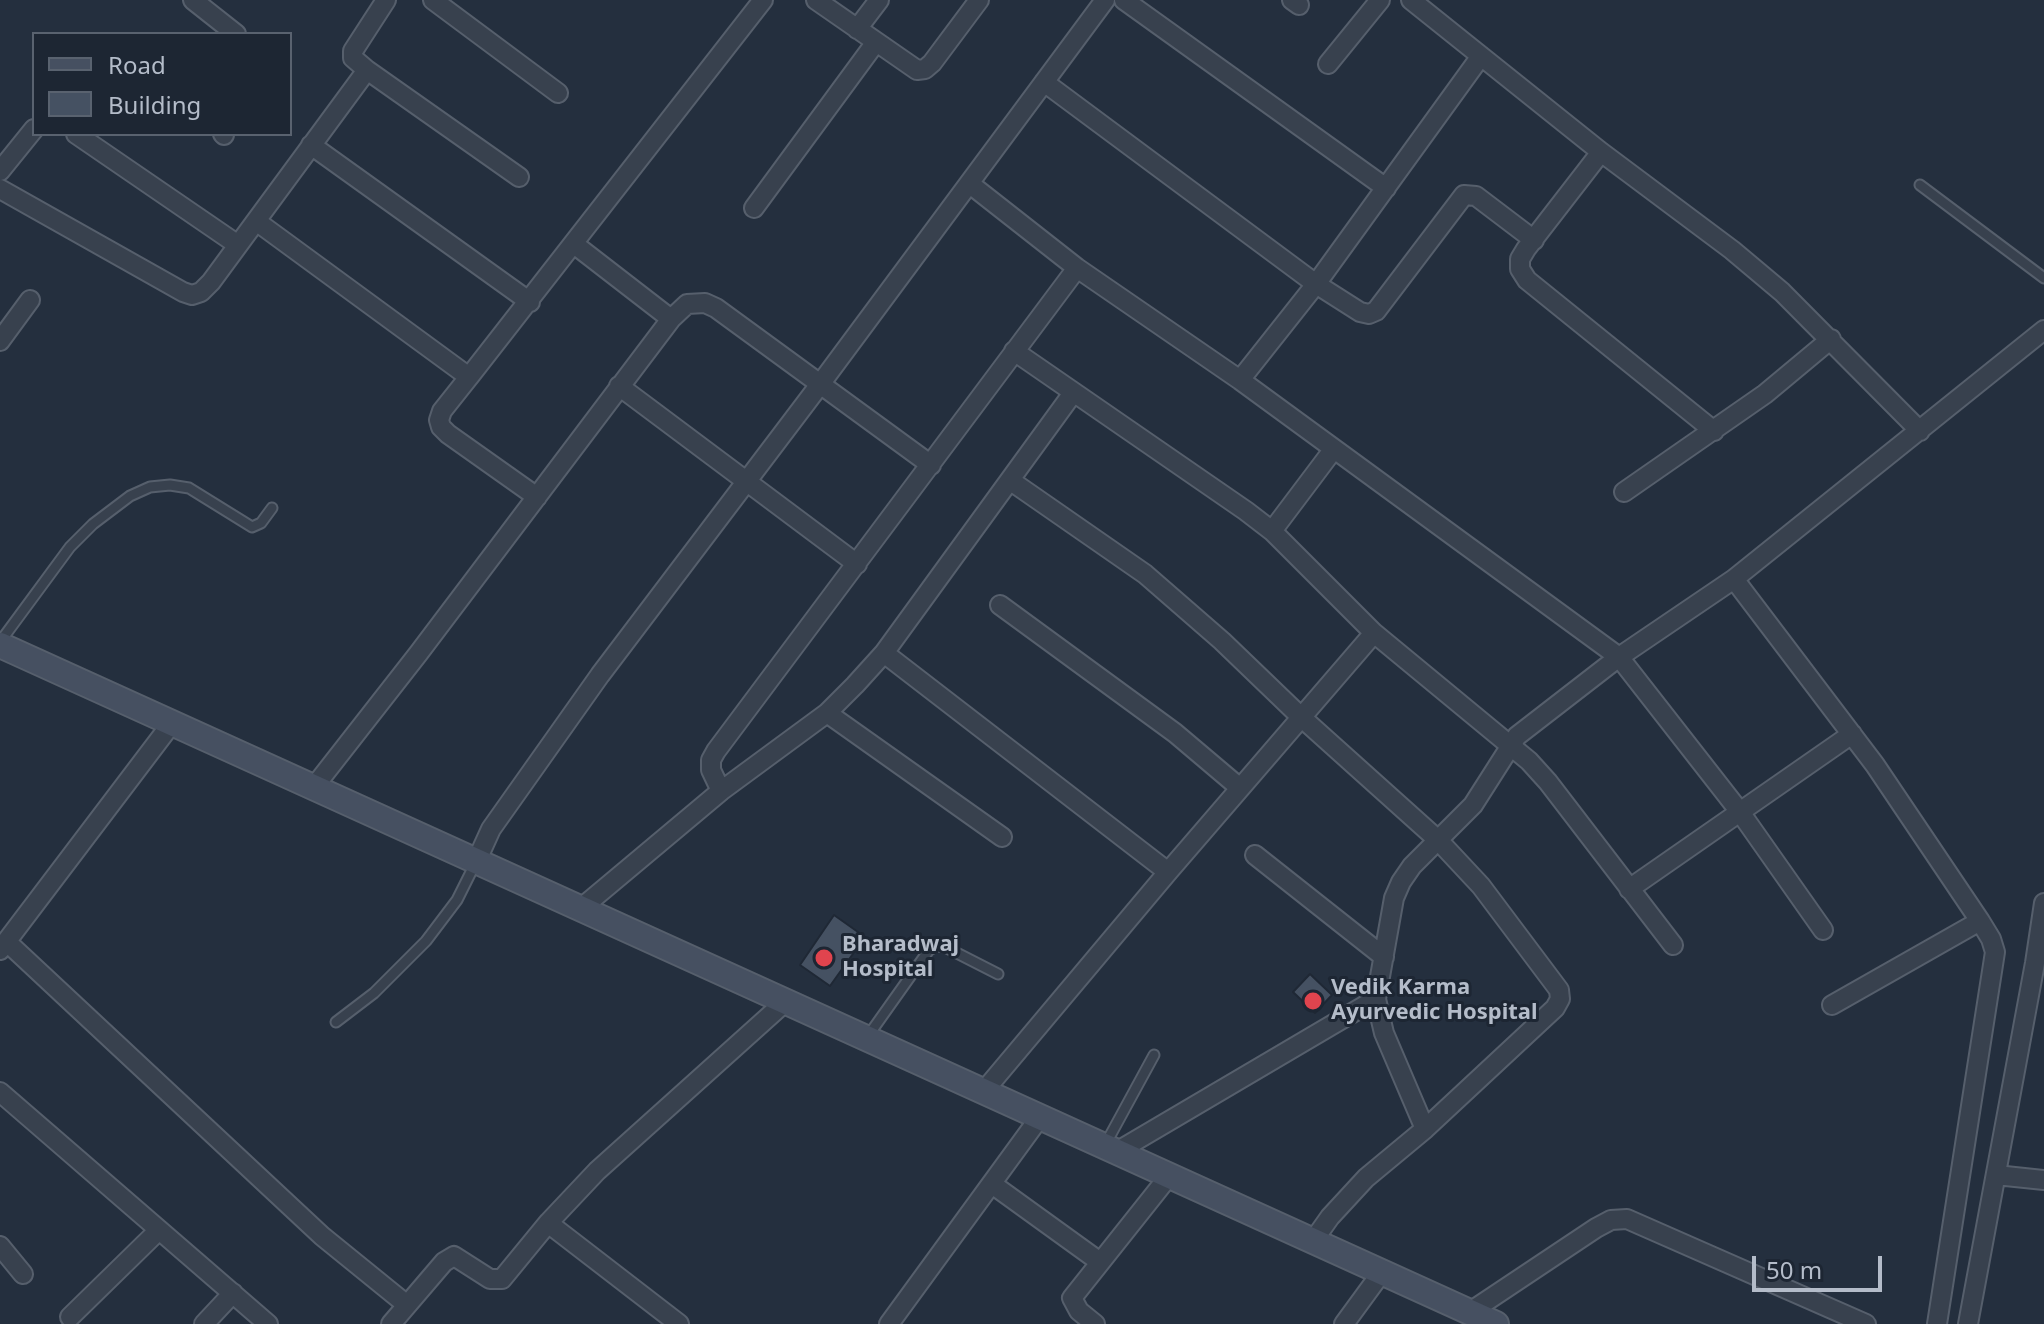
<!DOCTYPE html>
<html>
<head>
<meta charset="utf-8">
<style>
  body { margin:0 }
  #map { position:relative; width:2044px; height:1324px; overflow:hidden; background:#242f3e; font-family:"Noto Sans",sans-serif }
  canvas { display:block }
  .legend { position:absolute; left:32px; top:32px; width:260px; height:104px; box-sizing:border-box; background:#1d2633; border:2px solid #59626f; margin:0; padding:10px 14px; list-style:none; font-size:24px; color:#b4bcc9 }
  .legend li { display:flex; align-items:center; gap:16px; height:40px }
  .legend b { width:40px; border:2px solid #59626f }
  .scale { position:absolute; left:1752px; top:1256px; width:130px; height:36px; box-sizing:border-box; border:4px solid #b4bcc9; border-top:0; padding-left:10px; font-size:24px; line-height:28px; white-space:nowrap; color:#b4bcc9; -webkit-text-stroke:6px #1d2633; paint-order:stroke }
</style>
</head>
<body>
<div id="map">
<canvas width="2044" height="1324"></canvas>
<ul class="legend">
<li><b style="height:10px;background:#465061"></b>Road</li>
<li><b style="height:22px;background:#455162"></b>Building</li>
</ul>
<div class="scale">50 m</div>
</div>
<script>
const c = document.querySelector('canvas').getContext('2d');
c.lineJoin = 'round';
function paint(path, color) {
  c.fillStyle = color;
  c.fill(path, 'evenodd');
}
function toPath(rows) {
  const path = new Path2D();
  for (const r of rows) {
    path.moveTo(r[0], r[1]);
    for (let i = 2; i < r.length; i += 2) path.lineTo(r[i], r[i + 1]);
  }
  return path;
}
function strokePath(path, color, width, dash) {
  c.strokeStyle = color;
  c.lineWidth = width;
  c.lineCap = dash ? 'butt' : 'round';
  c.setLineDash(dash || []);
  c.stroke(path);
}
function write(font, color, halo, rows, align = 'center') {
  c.font = font + ' "Noto Sans",sans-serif';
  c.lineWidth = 6;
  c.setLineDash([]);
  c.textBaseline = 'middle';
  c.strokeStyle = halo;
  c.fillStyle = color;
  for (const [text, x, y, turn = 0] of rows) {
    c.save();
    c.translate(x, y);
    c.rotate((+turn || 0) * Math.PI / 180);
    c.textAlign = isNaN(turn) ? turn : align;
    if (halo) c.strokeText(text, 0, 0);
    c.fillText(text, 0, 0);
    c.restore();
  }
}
const building = toPath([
  [834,915,865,937,830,986,800,965,834,915],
  [1310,974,1332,995,1315,1013,1293,992,1310,974]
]);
paint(building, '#455162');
strokePath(building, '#1f2835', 2);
const service = toPath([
  [1920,185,2044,278],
  [0,642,70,547,93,524,130,496,150,487,170,485,189,488,252,527,261,523,272,508],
  [336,1022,374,993,426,941,457,900,476,862],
  [868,1036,929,950,937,946,945,947,998,974],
  [1105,1145,1154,1055]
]);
const minor = toPath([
  [193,0,236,34],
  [433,0,558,93],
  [816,0,917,70,925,69,932,63,979,0],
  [1124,0,1386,188],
  [1292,0,1299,5],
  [1411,0,1481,56],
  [857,29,879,0],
  [1328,64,1380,0],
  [367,70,519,177],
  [1044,82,1316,284,1360,312,1369,314,1376,311,1464,195,1476,196,1534,240],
  [76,134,238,245],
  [223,134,224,135],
  [311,145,530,302],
  [1601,152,1526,249,1520,259,1520,269,1527,280,1714,431],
  [0,171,34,129],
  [970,184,1077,268,1240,380,1619,657,1740,812,1823,930],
  [0,189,183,292,192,295,201,292,211,282,367,70,353,58,353,51,386,0],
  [754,208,876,42],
  [256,221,469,377,763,0],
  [574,244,671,319],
  [0,341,30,300],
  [1014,351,1246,511,1272,531,1374,633,1529,761,1548,782,1673,945],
  [469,377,442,411,439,420,441,427,448,434,537,497],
  [1240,380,1316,284,1481,56,1601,152,1732,250,1782,292,1920,431],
  [619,386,857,564],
  [1011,481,1145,574,1222,641,1301,717,1438,840,1481,886,1559,990,1560,999,1555,1008,1425,1129,1366,1178,1330,1217,1313,1241],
  [1624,492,1765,394,1831,339],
  [1272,531,1333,450],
  [1734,579,1875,765,1980,921,1991,939,1995,952,1937,1324],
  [1000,605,1175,733,1240,788],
  [884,653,1168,872],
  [827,713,1002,837],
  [314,787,418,654,671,319,687,304,705,303,716,308,931,465],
  [721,791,711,770,711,760,716,751,1077,268],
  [1255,855,1384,957],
  [476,862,491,829,600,675,821,383,1105,0],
  [1629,889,1852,734],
  [579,910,721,791,827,713,855,685,884,653,1073,393],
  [7,942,322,1236,407,1305],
  [0,950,172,723],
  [1376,999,1384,1033,1425,1129],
  [1832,1005,1980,921],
  [984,1091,1168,872,1374,633],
  [0,1092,268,1324],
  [1118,1151,1376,999,1394,898,1401,882,1412,866,1473,805,1517,736,1619,657,1734,579,2044,330],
  [1996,1175,2044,1180],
  [992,1184,1100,1262],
  [548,1223,679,1324],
  [0,1246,23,1274],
  [1470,1312,1596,1228,1611,1220,1627,1219,1866,1324],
  [70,1317,159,1230],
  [204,1324,233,1293],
  [391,1324,444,1262,454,1256,490,1279,502,1279,548,1223,597,1171,785,1002],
  [889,1324,1040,1117],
  [1095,1324,1079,1311,1072,1298,1169,1176],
  [1344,1324,1382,1272],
  [1968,1324,2035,963,2044,903]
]);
const secondary = toPath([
  [0,645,1496,1324]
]);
strokePath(service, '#565f6c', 13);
strokePath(minor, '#565f6c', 22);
strokePath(secondary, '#565f6c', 28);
strokePath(service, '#38414e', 9);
strokePath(minor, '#38414e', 18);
strokePath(secondary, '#465061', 24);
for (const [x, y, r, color] of [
  [824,958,10,"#e0444e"],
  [1313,1001,10,"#e0444e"]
]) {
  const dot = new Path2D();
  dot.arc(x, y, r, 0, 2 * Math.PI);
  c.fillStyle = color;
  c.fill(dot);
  strokePath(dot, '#1d2633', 3);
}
write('bold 22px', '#b4bcc9', '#1d2633', [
  ["Bharadwaj",842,945],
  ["Hospital",842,970],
  ["Vedik Karma",1331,988],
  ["Ayurvedic Hospital",1331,1013]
], 'left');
</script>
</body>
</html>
